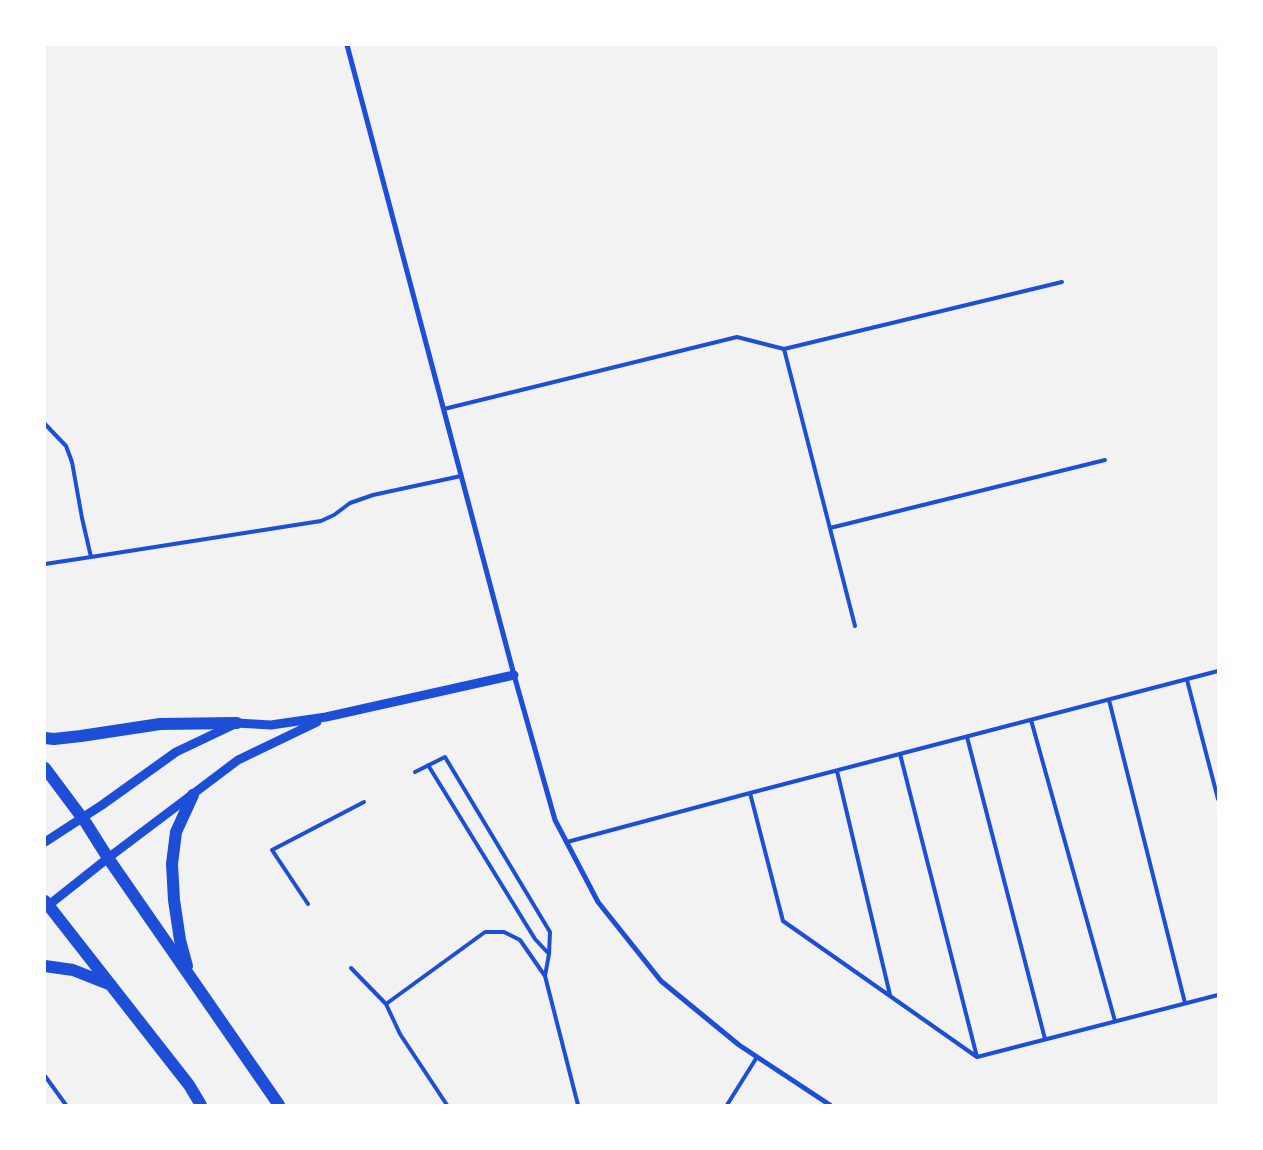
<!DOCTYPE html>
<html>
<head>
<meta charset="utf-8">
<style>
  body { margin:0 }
  #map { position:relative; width:1263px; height:1150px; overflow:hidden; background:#f2f2f2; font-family:"Varela Round",sans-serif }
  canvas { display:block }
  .frame { position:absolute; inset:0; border:46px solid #fff; pointer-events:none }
</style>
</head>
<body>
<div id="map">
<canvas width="1263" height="1150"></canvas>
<div class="frame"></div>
</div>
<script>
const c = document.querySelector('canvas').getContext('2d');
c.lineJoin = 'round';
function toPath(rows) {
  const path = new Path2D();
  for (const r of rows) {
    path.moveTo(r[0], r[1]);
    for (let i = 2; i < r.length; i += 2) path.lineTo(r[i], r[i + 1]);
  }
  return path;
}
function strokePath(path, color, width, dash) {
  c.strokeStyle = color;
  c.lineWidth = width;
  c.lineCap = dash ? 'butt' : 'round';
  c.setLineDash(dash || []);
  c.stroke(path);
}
strokePath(toPath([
  [784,349,855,626],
  [444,409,737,337,784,349,1062,282],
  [45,424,66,446,72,462,82,518,91,557,45,564],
  [830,528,1105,460],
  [91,557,321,521,334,515,350,503,373,495,461,476],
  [1218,671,750,793,783,921,977,1057,1218,995],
  [1187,680,1218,799],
  [1109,700,1185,1003],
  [1031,720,1115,1021],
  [967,737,1045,1039],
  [900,754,977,1057],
  [428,765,535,939,549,954],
  [837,771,890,995],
  [415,772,445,757,550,932,549,954,545,976],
  [567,842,750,793],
  [308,904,272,850,364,802],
  [351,968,386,1004],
  [45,1076,66,1105],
  [447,1105,400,1034,386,1004,485,932,504,932,520,940,545,976,578,1105],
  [727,1105,757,1057]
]), '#1d4ed8', 4);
strokePath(toPath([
  [347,45,514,675,555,820,598,902,661,981,739,1045,830,1105]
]), '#1d4ed8', 5);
strokePath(toPath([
  [45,842,102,805,176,752,237,723,271,725,326,717,514,675],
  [45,908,108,858,238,760,317,722]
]), '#1d4ed8', 9);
strokePath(toPath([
  [45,738,54,739,81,736,160,724,237,723],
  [45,768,86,823,108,858,279,1105],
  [45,901,189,1085,201,1105],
  [45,966,73,970,111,985],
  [187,966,180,940,174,900,172,864,176,832,193,795]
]), '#1d4ed8', 12);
</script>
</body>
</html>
